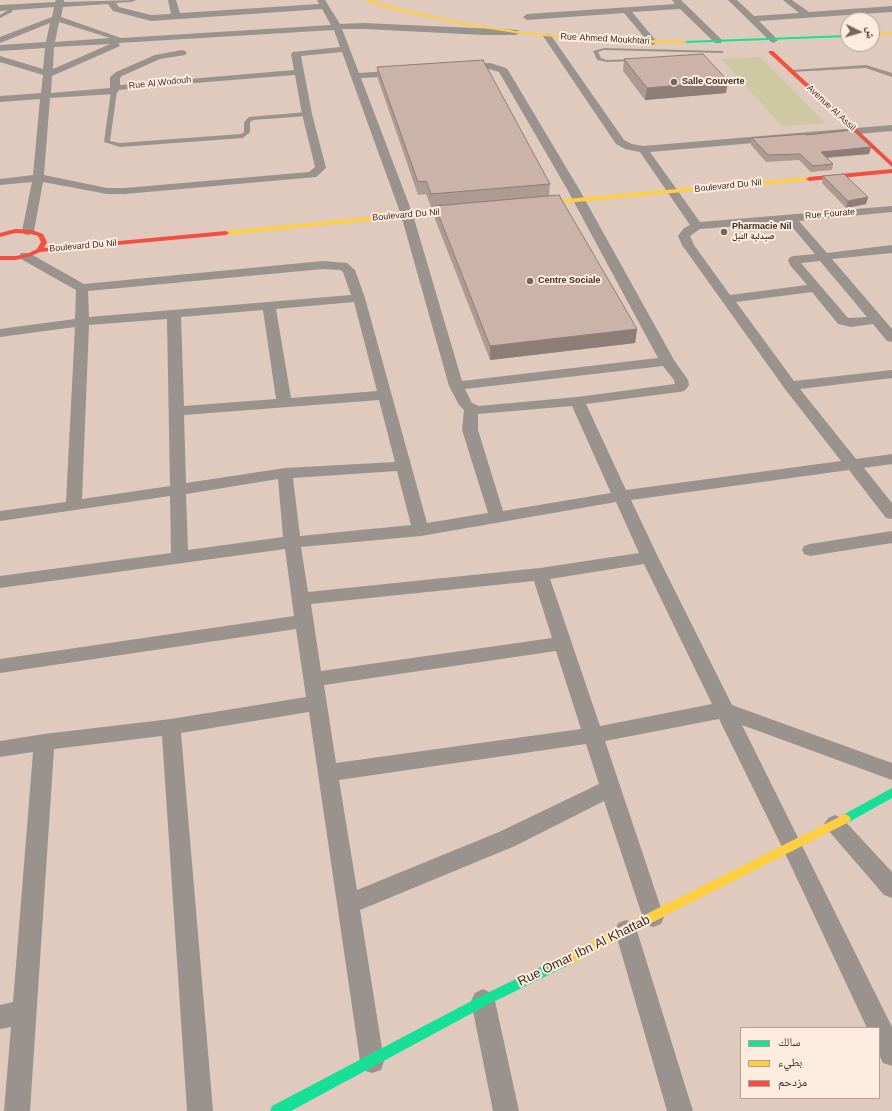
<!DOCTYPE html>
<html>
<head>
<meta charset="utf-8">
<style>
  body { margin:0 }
  #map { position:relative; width:892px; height:1111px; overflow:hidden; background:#dfcabd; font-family:Arial,"Noto Naskh Arabic",sans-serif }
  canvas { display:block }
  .legend { position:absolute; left:740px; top:1027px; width:140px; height:72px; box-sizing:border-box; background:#ffece0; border:1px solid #b1a096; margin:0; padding:5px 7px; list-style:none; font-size:12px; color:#3d2f26 }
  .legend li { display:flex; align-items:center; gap:8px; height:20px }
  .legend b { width:20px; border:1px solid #b1a096 }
  .north { position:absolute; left:840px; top:12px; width:40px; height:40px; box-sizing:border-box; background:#ffece0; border:1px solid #b1a096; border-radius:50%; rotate:95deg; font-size:11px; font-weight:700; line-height:16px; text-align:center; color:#3d2f26 }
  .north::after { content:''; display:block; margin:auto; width:14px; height:18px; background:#76655b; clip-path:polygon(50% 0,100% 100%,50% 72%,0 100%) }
</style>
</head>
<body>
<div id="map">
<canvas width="892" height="1111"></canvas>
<ul class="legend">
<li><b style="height:5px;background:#16e098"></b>سالك</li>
<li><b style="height:5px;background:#ffcf43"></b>بطيء</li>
<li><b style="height:5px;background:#f24e42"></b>مزدحم</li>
</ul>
<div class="north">ش</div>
</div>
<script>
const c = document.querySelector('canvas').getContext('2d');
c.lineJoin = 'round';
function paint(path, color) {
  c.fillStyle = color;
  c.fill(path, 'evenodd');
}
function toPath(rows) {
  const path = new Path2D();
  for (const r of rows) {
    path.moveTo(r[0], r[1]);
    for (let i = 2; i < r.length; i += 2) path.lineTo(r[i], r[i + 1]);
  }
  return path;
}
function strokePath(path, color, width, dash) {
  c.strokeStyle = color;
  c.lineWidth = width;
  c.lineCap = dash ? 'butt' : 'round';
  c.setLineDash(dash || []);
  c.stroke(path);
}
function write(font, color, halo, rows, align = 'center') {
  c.font = font + ' Arial,"Noto Naskh Arabic",sans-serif';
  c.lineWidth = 4;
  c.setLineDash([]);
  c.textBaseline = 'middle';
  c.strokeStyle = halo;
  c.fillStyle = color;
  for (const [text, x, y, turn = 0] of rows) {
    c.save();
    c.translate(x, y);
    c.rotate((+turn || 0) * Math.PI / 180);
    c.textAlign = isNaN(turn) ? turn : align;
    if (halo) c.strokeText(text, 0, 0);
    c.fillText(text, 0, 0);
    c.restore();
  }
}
paint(toPath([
  [760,57,791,88,825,123,782,126,721,59]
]), '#cec8a3');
paint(toPath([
  [10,6,14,7,12,12,0,18,0,15,8,10,10,6],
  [604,48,722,51,724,52,722,53,604,50,598,52,601,58,607,60,636,59,638,60,636,61,607,62,597,60,593,51,604,48],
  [866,65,892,73,892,77,866,68,792,72,790,71,792,70,866,65],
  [114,89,117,91,110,141,120,143,241,134,244,132,244,122,249,117,307,112,310,114,307,116,253,120,250,122,250,132,243,138,120,147,104,142,111,91,114,89]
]), '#9a928d');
paint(toPath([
  [56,0,64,0,64,2,136,0,132,2,116,3,119,7,151,15,171,14,168,0,176,0,180,13,319,4,317,0,325,0,340,24,364,23,518,30,519,32,518,34,515,35,484,35,364,29,342,29,359,73,401,70,406,73,401,76,361,78,413,215,462,381,658,358,567,189,499,72,489,69,463,71,458,68,463,65,490,63,506,68,508,70,579,189,674,360,688,380,689,385,687,388,684,391,679,392,586,404,626,490,841,461,785,389,682,245,678,236,684,228,690,225,640,152,625,149,616,144,543,36,544,34,550,34,624,140,632,144,643,146,892,125,892,131,650,152,700,222,892,206,892,212,799,221,827,253,892,245,892,253,832,259,892,329,892,342,887,341,873,324,851,327,838,324,812,292,736,302,794,381,892,370,892,378,800,389,856,459,892,454,892,464,864,468,892,503,892,519,886,518,849,470,631,500,658,557,732,705,892,763,892,780,742,725,892,1027,892,1066,883,1063,879,1054,879,1028,867,1028,784,851,719,719,605,741,664,917,661,924,653,927,645,924,604,801,515,846,360,910,384,1061,381,1070,372,1073,363,1070,360,1061,309,712,181,733,213,1111,187,1111,162,736,54,749,30,1111,4,1111,11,1027,0,1029,0,1005,13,1002,33,752,0,757,0,741,44,734,171,719,306,697,296,629,0,673,0,659,294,616,285,549,0,588,0,576,171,553,170,496,0,521,0,511,66,502,75,327,0,337,0,329,75,319,76,290,21,259,19,256,21,253,29,253,84,284,323,261,347,263,355,270,365,298,427,523,488,513,462,430,464,410,459,405,449,386,401,215,342,52,301,56,312,114,326,168,316,177,125,194,107,194,43,182,34,231,32,234,28,235,24,234,22,231,32,182,0,185,0,179,33,175,40,99,0,102,0,96,41,93,43,75,0,62,0,56,43,69,45,48,0,51,0,45,46,42,50,23,0,43,0,37,52,17,54,7,0,11,0,5,55,2,56,0],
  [108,4,113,11,151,21,322,9,331,25,121,38,61,17,63,7,108,4],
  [59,22,110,38,55,42,59,22],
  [334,30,340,47,293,52,291,54,294,70,120,85,120,78,122,76,160,59,185,55,187,53,185,51,182,50,155,55,116,72,110,77,110,88,51,93,52,76,118,47,120,45,118,43,334,30],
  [110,44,53,69,54,47,110,44],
  [295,75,302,114,315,167,309,172,125,188,107,188,44,175,50,98,114,94,117,93,119,90,182,84,295,75],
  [788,222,815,254,794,256,790,257,788,260,790,265,807,285,730,295,694,245,690,236,700,229,788,222],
  [820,261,867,317,848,318,801,263,820,261],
  [323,269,340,270,343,272,351,295,89,317,88,291,323,269],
  [354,302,377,391,291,398,276,309,354,302],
  [263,310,276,399,184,406,181,317,263,310],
  [167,319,170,486,82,499,89,325,167,319],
  [663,366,674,380,675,384,577,397,479,406,472,403,465,389,663,366],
  [379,400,395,462,285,468,186,483,184,415,379,400],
  [572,406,611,493,503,511,478,430,478,414,572,406],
  [397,471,411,525,300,536,293,478,397,471],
  [278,479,283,537,188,550,186,494,278,479],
  [616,502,639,553,540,568,308,592,301,547,421,536,616,502],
  [644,564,712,704,600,726,550,579,644,564],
  [534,581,552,638,321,671,311,604,534,581],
  [556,651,581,729,336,763,324,685,556,651],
  [586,744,599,784,499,832,357,890,339,780,586,744],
  [672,0,681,0,721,39,722,41,721,43,715,43,680,9,632,12,657,42,653,45,650,44,624,13,527,20,523,17,527,14,675,4,672,0],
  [728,0,737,0,754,16,799,13,783,0,792,0,809,12,892,6,892,12,759,21,778,40,774,43,771,42,728,0],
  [892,531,892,543,810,556,804,554,802,550,804,546,810,544,892,531],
  [835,815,842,818,892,872,892,898,884,895,828,830,824,824,828,818,835,815],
  [626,920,634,923,637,931,693,1111,667,1111,615,931,618,923,626,920],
  [483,989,491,993,495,1001,519,1111,493,1111,471,1001,475,993,483,989]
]), '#9a928d');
paint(toPath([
  [848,35,848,37,685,43,683,42,685,41,848,35],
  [892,788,892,798,849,822,845,824,841,822,839,819,841,816,892,788],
  [567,954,571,956,573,960,571,964,487,1005,291,1111,270,1111,272,1106,479,997,567,954]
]), '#16e098');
paint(toPath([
  [364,0,371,0,394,7,460,22,515,31,584,38,685,41,687,42,685,43,653,43,584,40,515,33,460,24,391,9,364,0],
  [892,32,892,34,872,36,872,34,892,32],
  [809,177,812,179,811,180,534,206,531,204,534,202,809,177],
  [466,208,468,209,468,211,226,235,223,233,226,231,466,208],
  [845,814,849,816,851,819,849,822,571,964,567,966,563,964,561,960,563,956,845,814]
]), '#ffcf43');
paint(toPath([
  [769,51,773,51,892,162,892,167,769,53,769,51],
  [892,169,892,173,809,181,806,179,809,177,892,169],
  [15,229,32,230,43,234,47,242,44,248,226,231,229,233,226,235,40,252,31,256,16,260,0,260,0,256,16,256,27,254,37,249,41,242,38,236,31,234,15,233,0,237,0,233,15,229]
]), '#f24e42');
paint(toPath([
  [624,59,726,93,645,100,623,71],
  [377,67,550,184,549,196,637,329,635,343,490,360,435,219,435,207,431,207,426,194,418,195,378,79],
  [806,135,871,147,869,154,827,158,833,164,832,170,811,172,799,160,766,162,751,145,752,138],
  [823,176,868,197,866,204,846,208,822,183]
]), '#af9a91');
paint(toPath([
  [728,81,726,93,645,100,647,88],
  [871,147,869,154,819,158,821,152],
  [868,197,866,204,846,208,848,201],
  [637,329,635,343,490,360,490,346]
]), '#8e7d76');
const building = toPath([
  [703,54,728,81,647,88,624,59,703,54],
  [483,60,550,184,431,194,426,181,418,182,377,67,483,60],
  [853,130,871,147,821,152,833,164,813,166,800,154,768,155,752,138,805,134,806,135,853,130],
  [844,174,868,197,848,201,823,176,844,174],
  [559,195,637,329,490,346,435,206,559,195]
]);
paint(building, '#cbb3a9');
strokePath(building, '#8e7d76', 1);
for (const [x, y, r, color] of [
  [674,82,4,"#76655b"],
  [724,232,4,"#76655b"],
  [530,281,4,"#76655b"]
]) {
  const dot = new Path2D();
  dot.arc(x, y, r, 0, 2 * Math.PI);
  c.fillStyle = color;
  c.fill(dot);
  strokePath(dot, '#ffece0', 1.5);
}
write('9px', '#3d2f26', '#ffece0', [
  ["Rue Ahmed Moukhtari",605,39,3],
  ["Rue Al Wodouh",160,83,-6],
  ["Avenue Al Assil",831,108,43],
  ["Boulevard Du Nil",728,186,-6],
  ["Rue Fourate",830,214,-5],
  ["Boulevard Du Nil",406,215,-5],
  ["Boulevard Du Nil",83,246,-5]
]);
write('bold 9px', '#3d2f26', '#ffece0', [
  ["Salle Couverte",682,82],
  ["Pharmacie Nil",732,227],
  ["صيدلية النيل",732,237],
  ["Centre Sociale",538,281]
], 'left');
write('13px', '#3d2f26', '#ffece0', [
  ["Rue Omar Ibn Al Khattab",584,951,-26]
]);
</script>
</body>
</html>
